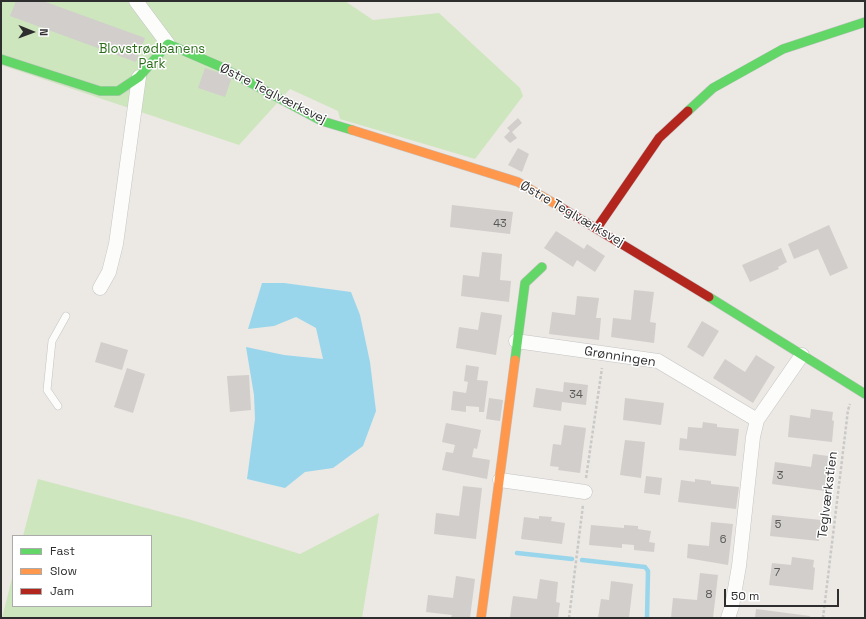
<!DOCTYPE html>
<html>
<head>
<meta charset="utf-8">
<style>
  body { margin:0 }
  #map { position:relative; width:866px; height:619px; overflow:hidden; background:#ece8e4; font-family:"Space Grotesk",sans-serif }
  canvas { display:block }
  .frame { position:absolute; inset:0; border:2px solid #2e2e2e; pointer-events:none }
  .legend { position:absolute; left:12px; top:535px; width:140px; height:72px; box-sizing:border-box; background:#fff; border:1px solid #ababab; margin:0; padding:5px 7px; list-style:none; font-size:12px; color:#2e2e2e }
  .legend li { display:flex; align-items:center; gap:8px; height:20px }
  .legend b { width:20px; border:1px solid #ababab }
  .north { position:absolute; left:12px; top:12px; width:40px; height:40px; -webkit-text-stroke:3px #fff; paint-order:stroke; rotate:91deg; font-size:11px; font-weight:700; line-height:16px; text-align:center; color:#2e2e2e }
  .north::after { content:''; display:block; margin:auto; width:14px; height:18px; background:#2e2e2e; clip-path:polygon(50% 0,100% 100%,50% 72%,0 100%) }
  .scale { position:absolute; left:724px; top:589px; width:115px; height:18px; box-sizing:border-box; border:2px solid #2e2e2e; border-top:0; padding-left:5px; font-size:12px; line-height:14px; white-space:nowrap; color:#2e2e2e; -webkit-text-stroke:3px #fff; paint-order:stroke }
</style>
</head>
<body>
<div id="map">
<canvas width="866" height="619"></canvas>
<div class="frame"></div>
<ul class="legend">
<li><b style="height:5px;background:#63d668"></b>Fast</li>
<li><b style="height:5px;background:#ff974d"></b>Slow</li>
<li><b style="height:5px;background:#b3261e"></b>Jam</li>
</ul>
<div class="north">N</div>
<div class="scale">50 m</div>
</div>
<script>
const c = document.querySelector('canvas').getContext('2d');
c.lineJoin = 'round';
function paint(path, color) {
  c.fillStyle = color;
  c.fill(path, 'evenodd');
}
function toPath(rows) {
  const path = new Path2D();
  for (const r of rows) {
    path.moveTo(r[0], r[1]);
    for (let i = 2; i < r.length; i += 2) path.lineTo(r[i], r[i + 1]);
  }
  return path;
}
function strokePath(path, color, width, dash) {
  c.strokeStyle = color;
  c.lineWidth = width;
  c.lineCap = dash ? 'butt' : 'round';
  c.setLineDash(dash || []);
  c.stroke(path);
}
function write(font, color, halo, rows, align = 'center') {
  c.font = font + ' "Space Grotesk",sans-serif';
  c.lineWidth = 3;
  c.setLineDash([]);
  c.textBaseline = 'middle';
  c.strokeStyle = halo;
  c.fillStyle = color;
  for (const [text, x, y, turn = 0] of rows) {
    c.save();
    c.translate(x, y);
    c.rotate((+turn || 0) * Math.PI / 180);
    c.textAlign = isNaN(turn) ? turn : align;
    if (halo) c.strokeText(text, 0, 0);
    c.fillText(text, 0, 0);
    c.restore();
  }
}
paint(toPath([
  [1,1,345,1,373,20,439,13,520,88,523,96,475,159,340,119,338,111,290,89,239,145,1,65],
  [38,479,195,521,300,554,379,513,362,618,2,618,13,574,13,606,151,606,151,536,23,536]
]), '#cee6be');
paint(toPath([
  [262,283,284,283,351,292,360,315,370,362,376,411,363,446,333,468,305,472,285,488,247,479,255,419,254,395,246,347,284,355,323,359,316,328,296,317,274,326,248,329]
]), '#99d6ec');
strokePath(toPath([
  [517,553,572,559],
  [582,560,645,567,648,571,647,618]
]), '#99d6ec', 4.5);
paint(toPath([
  [16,1,43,1,145,38,136,62,10,16],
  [205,68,232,77,225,97,198,88],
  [518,118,522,123,512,132,517,138,510,143,504,137,510,131,507,128],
  [518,148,529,154,522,172,508,165],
  [452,205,513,212,510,234,450,227],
  [829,225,848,268,830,276,818,249,794,259,788,244],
  [556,231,584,249,587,244,605,256,595,272,577,260,573,267,544,248],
  [781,248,787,262,778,267,779,269,750,282,742,265],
  [482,252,502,254,500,280,511,281,509,302,461,296,463,275,479,277],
  [634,290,654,292,650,322,656,323,654,343,611,337,613,318,631,320],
  [577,296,599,298,596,318,601,318,599,340,549,334,552,312,575,315],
  [481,312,502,315,496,355,456,348,459,327,478,330],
  [702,321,719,331,703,357,687,347],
  [101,342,128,350,122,370,95,362],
  [756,355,775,367,753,403,713,378,725,359,745,372],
  [466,365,479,367,477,380,488,381,484,412,479,412,479,407,466,406,466,412,451,410,453,391,466,393,468,382,464,381],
  [127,368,145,374,133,413,114,407],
  [249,375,251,410,230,412,227,376],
  [564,382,588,385,586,405,562,402,561,411,533,407,536,388,563,392],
  [489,398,503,400,500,421,486,419],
  [625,398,664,403,661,425,623,420],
  [811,409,833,412,832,420,834,421,832,442,788,437,790,415,810,418],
  [703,422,717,424,717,427,739,429,736,456,679,450,680,438,687,439,688,427,702,428],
  [446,423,481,430,477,449,474,448,472,457,490,460,487,479,442,470,446,452,453,453,455,445,442,442],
  [564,425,586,428,580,473,558,470,559,467,550,466,553,444,561,445],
  [625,440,645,442,641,478,620,475],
  [813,454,828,456,825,491,772,484,775,462,811,467],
  [646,476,662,478,660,495,644,493],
  [695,479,711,481,711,484,739,487,736,509,678,502,681,480,695,482],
  [463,486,482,488,476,539,434,534,436,513,459,516],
  [772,515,821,520,819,541,770,536],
  [539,516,552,517,551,521,565,523,562,544,521,539,524,517,539,519],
  [711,522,733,524,728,565,687,558,688,544,709,546],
  [591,525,624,528,624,525,638,526,638,529,651,531,649,542,655,543,654,552,634,550,634,545,622,544,622,548,589,545],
  [792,557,814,560,813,567,815,568,813,590,769,585,772,563,791,565],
  [700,573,718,575,713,618,671,618,673,598,697,600],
  [456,576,475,579,470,618,451,617,452,615,426,612,428,595,453,598],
  [540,579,558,582,556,602,560,603,558,618,510,617,513,596,537,599],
  [611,581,633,584,629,618,598,618,601,599,609,600],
  [756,609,810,616,810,618,755,618]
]), '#d1cecb');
const lane = toPath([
  [58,406,47,390,52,341,66,316]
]);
const street = toPath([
  [136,1,168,44],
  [100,288,109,272,116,244,139,77],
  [516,341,658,361,757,420],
  [500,480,585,492],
  [728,618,732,606,739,566,753,437,757,420,802,355]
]);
const fast = toPath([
  [1,59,100,91,118,91,139,77,168,44,219,66,322,121,352,130],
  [688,111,713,88,783,49,865,22],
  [709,297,865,394],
  [515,360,525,283,542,267]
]);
const slow = toPath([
  [352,130,518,182,562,208],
  [481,618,515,360]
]);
const jam = toPath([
  [562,208,709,297],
  [597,228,659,138,688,111]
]);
strokePath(lane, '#c5c4c5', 8);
strokePath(street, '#c5c4c5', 15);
strokePath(fast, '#c5c4c5', 10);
strokePath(slow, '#c5c4c5', 10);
strokePath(jam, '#c5c4c5', 10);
strokePath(toPath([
  [586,478,602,368],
  [569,618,583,505],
  [823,618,848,410,850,404]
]), '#c9c9c8', 2.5, [3, 2]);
strokePath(lane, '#fcfcfb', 7);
strokePath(street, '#fcfcfb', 14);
strokePath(fast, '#63d668', 9);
strokePath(slow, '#ff974d', 9);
strokePath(jam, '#b3261e', 9);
write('11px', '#585857', null, [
  ["43",500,224],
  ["34",576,395],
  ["3",780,476],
  ["5",778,525],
  ["6",723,540],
  ["7",777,573],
  ["8",709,595]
]);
write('13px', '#2c6e1b', '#fff', [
  ["Blovstrødbanens",152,49],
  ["Park",152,64]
]);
write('13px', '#2e2e2e', '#fff', [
  ["Østre Teglværksvej",273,94,27],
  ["Østre Teglværksvej",572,214,30],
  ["Grønningen",620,357,9],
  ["Teglværkstien",828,495,-83]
]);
</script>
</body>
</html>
